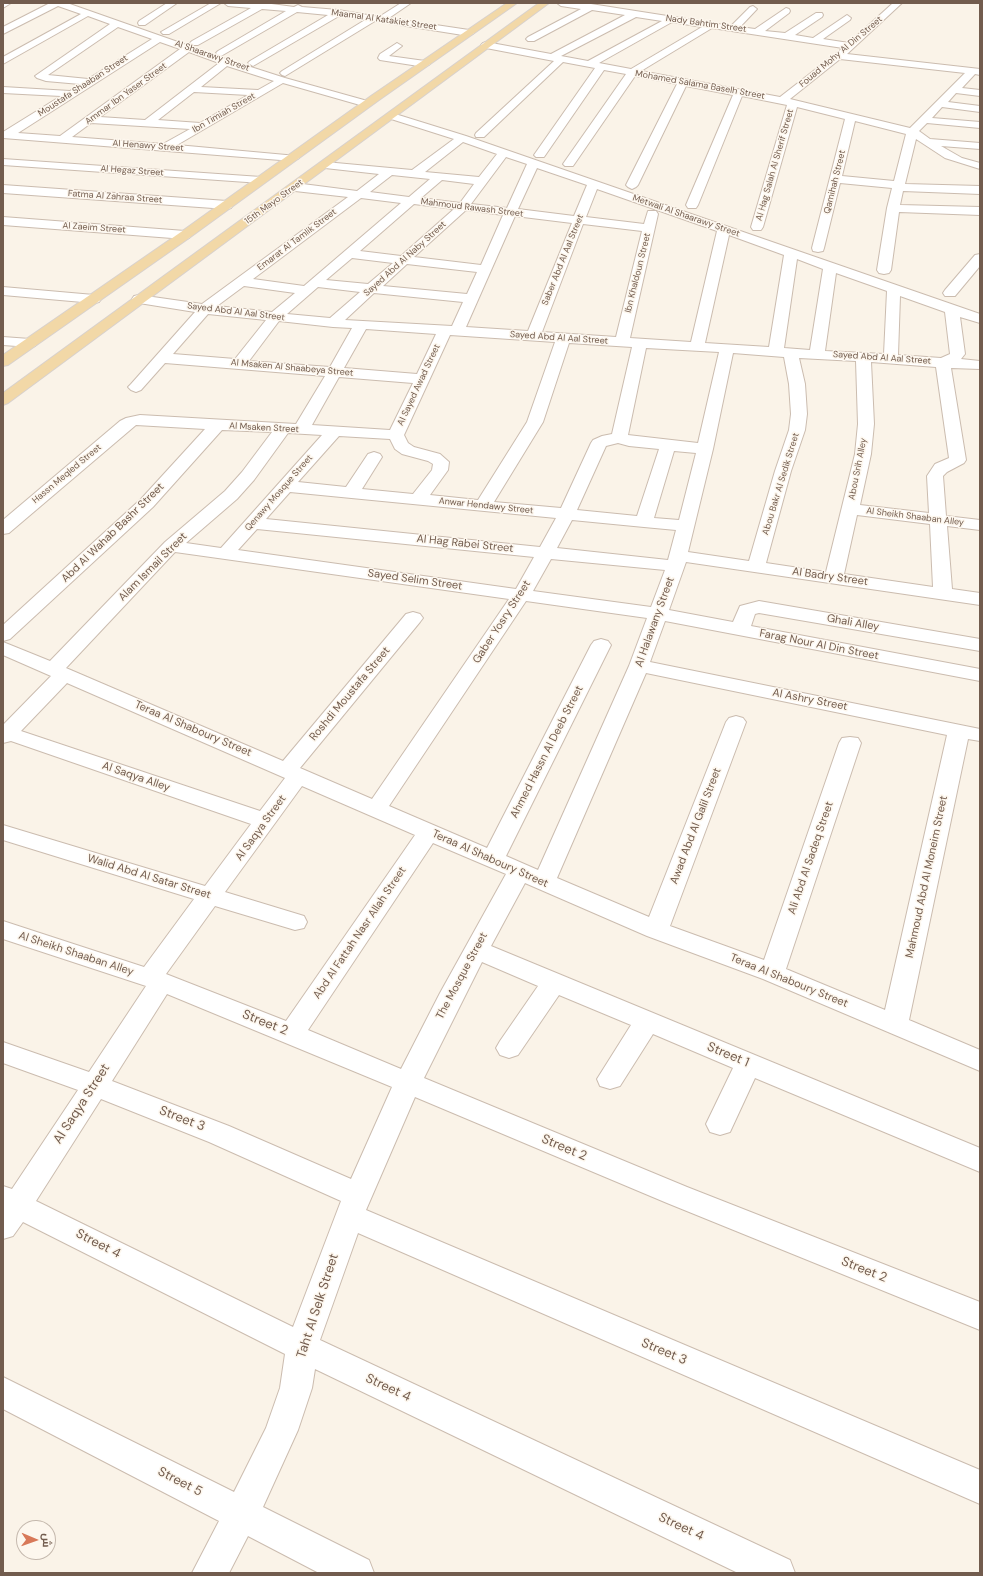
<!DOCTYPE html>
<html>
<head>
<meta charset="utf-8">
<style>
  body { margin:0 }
  #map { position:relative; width:983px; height:1576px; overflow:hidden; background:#faf3e8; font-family:"DM Sans",Cairo,sans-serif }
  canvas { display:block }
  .frame { position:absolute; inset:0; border:4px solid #725c4e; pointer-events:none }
  .north { position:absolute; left:16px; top:1520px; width:40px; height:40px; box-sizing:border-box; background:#fdf7ee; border:1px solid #c5b9ae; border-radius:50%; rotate:92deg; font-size:11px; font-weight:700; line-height:16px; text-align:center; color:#725c4e }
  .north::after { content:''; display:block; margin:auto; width:14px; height:18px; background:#d87959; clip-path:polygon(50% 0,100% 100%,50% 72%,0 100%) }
</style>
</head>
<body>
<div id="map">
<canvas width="983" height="1576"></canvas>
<div class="frame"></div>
<div class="north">ش</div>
</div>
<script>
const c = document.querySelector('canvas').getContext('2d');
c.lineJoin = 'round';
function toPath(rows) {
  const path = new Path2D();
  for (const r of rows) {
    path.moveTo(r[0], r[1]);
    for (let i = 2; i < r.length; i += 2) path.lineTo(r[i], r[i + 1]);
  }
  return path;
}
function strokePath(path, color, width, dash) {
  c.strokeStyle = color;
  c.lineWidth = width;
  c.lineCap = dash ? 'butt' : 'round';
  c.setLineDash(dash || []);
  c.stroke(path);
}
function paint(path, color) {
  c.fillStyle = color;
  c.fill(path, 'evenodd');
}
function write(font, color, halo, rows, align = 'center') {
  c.font = font + ' "DM Sans",sans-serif';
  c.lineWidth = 3;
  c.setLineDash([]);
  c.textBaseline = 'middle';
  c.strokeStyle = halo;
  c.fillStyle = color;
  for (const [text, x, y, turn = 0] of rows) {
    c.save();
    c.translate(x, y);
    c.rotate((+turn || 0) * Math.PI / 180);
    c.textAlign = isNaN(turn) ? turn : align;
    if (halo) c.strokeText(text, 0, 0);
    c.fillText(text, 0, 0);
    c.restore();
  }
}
const minor = toPath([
  [3,3,11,3,3,8,3,3],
  [50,3,67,3,229,60,285,78,371,102,372,104,367,107,283,83,177,145,297,156,299,158,293,161,3,138,3,132,61,96,3,93,3,87,70,91,80,84,46,81,37,78,35,76,110,24,88,16,3,64,3,57,81,14,58,6,3,34,3,27,50,3],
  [118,27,152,39,88,79,48,75,118,27],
  [160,42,180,49,60,136,18,133,160,42],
  [189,52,219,63,145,120,100,117,189,52],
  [227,66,274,81,258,90,201,87,227,66],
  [194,92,248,95,200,123,158,120,194,92],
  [91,123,190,129,163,144,72,137,91,123],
  [167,3,177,3,145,25,139,25,138,23,139,21,167,3],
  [211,3,221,3,169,34,163,34,161,32,211,3],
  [224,3,264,3,294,7,298,5,302,7,338,10,379,17,401,3,411,3,389,18,469,30,474,33,469,36,375,21,285,76,282,75,280,73,282,71,365,20,339,16,253,66,248,63,250,61,328,15,297,12,221,56,218,55,216,53,218,51,286,11,262,9,198,45,192,45,190,43,192,41,251,8,228,6,224,3],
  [557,3,591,4,731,26,750,7,753,6,757,9,740,27,755,29,786,8,789,9,790,11,789,13,765,31,785,33,816,13,822,13,823,15,822,17,795,35,813,38,847,15,851,18,850,20,823,39,849,43,893,3,902,3,847,54,980,69,980,75,975,74,962,88,980,90,980,96,956,93,948,102,980,106,980,112,942,107,932,118,980,122,980,128,927,123,919,131,930,139,980,143,980,149,941,146,962,158,980,163,980,169,945,158,916,139,905,184,980,186,980,194,903,191,900,205,980,207,980,215,899,212,891,270,889,273,884,274,879,273,877,270,887,208,892,188,840,183,824,248,823,251,818,252,813,251,812,248,845,119,797,107,763,227,761,230,753,230,751,227,787,105,742,96,698,205,696,208,688,208,686,205,733,95,686,86,638,185,636,187,632,189,628,187,626,185,677,84,635,76,573,166,565,166,563,164,626,74,604,70,544,157,536,157,534,155,595,68,563,62,484,137,476,137,475,135,476,133,554,61,486,48,481,45,483,43,486,42,551,54,625,15,592,10,534,41,528,41,526,39,528,37,581,9,561,6,557,3],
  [636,17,662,21,588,61,561,56,636,17],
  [672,22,702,27,631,69,599,63,672,22],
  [712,28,843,48,780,97,641,71,712,28],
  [840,59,965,73,910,128,790,99,840,59],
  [855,121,906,134,894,181,842,176,855,121],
  [397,43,402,46,389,56,425,61,430,64,425,67,380,60,378,58,380,54,397,43],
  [392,113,466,136,980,314,980,323,960,317,965,354,961,359,980,361,980,369,951,368,966,460,964,463,947,472,943,476,946,516,980,520,980,530,947,526,952,589,980,593,980,605,686,562,669,610,733,622,740,606,759,601,980,639,980,651,759,613,755,614,751,626,980,669,980,681,665,621,650,662,980,729,980,741,968,739,909,1020,980,1050,980,1071,763,979,647,936,525,883,491,946,980,1148,980,1172,755,1078,730,1132,720,1135,710,1132,706,1124,733,1068,653,1034,620,1086,610,1089,600,1086,597,1079,631,1025,559,995,518,1055,509,1058,500,1055,496,1048,500,1041,538,986,482,962,424,1078,687,1187,980,1302,980,1330,667,1203,415,1097,366,1210,980,1470,980,1504,358,1233,320,1340,790,1560,795,1573,738,1573,315,1369,312,1388,298,1430,263,1507,369,1560,374,1573,319,1573,248,1536,229,1573,192,1573,219,1521,3,1409,3,1377,234,1492,266,1428,280,1388,285,1354,23,1222,13,1236,3,1239,3,1186,12,1189,78,1090,3,1063,3,1042,89,1072,146,986,3,939,3,921,144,967,194,899,3,840,3,825,205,886,251,824,11,741,3,743,3,725,51,676,3,655,3,642,50,661,165,542,225,491,242,472,272,432,222,430,153,507,10,639,3,641,3,625,141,499,205,429,136,425,9,533,3,534,3,520,120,421,126,418,140,415,296,424,325,376,165,363,141,390,136,392,131,390,128,387,131,384,195,312,139,303,134,302,132,299,134,296,139,295,202,304,348,197,295,191,291,189,289,187,291,185,295,183,357,191,379,174,325,168,321,167,319,165,321,163,325,162,412,170,454,139,388,118,387,116,388,114,392,113],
  [463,142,497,154,479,177,425,172,463,142],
  [506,157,527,164,507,208,471,204,506,157],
  [537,168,587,185,574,216,518,209,537,168],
  [392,175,430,179,409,197,370,192,392,175],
  [442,180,474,184,460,203,421,198,442,180],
  [597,189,717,231,691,342,630,338,658,214,656,211,648,211,644,224,586,217,597,189],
  [361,198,401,203,304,286,253,279,361,198],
  [414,204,454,209,401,256,360,251,414,204],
  [466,210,503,215,481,265,414,257,466,210],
  [515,216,572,223,528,331,466,327,515,216],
  [583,224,642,231,616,337,542,332,583,224],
  [729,235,784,255,769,347,705,343,729,235],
  [352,258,393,263,368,284,326,280,352,258],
  [797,259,823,269,810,350,784,348,797,259],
  [407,264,477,272,467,294,383,286,407,264],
  [836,273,887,291,884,354,825,351,836,273],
  [244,286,295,293,272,312,217,306,244,286],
  [318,287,360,292,330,318,287,314,318,287],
  [374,293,463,302,452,326,345,320,374,293],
  [900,296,945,312,950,354,941,358,898,355,900,296],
  [208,314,266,320,235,359,173,354,208,314],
  [279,321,333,327,352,328,330,367,249,361,279,321],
  [366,329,436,334,417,374,344,368,366,329],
  [450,335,555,342,527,422,478,500,430,495,448,470,449,462,440,454,414,447,408,443,404,435,450,335],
  [569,343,632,347,612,434,602,436,593,440,591,443,561,508,494,502,543,422,569,343],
  [646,348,719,352,698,443,628,435,646,348],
  [733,353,784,357,789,384,791,414,789,430,775,471,749,561,688,552,713,449,733,353],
  [799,358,856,361,858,424,855,454,826,572,766,563,791,471,805,430,807,414,805,384,799,358],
  [871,362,936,367,949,458,935,464,927,476,929,513,860,505,871,454,874,424,871,362],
  [339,377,413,383,390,430,312,425,339,377],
  [288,433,322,435,221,548,186,543,237,499,254,480,288,433],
  [339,436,390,439,395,449,402,454,428,461,433,464,432,470,413,494,362,489,382,457,380,454,374,452,368,454,346,487,298,482,339,436],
  [618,443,629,446,659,449,637,516,577,510,606,446,618,443],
  [674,451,696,453,679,520,654,518,674,451],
  [290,492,556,518,540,547,266,519,290,492],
  [857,515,930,524,933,587,844,574,857,515],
  [572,520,644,527,676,530,668,560,557,548,572,520],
  [257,529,534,557,516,589,238,550,257,529],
  [175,552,225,559,509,599,372,799,300,768,420,622,423,618,420,614,413,612,406,614,283,761,66,668,175,552],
  [551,559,665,570,651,607,533,591,551,559],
  [526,601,647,618,629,666,538,870,506,856,611,645,608,641,601,639,594,641,591,645,487,848,389,806,526,601],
  [646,673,947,735,885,1010,786,969,861,743,858,738,850,737,842,738,839,743,764,960,670,926,746,722,743,718,736,716,729,718,726,722,649,917,557,878,646,673],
  [67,683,285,778,260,811,21,731,67,683],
  [302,786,415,835,286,1021,166,974,215,906,295,930,304,928,307,922,304,916,225,892,302,786],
  [433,843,506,874,440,993,401,1069,308,1030,433,843],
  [167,994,392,1087,351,1179,229,1126,112,1081,167,994],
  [101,1099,209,1142,341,1201,293,1327,36,1201,101,1099],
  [3,159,261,177,265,178,267,180,265,182,261,183,3,165,3,159],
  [3,185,227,201,231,202,233,205,231,208,227,209,3,193,3,185],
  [3,217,185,231,189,232,191,235,189,238,185,239,3,225,3,217],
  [980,254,980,266,955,296,945,296,943,293,945,290,975,255,980,254],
  [3,287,94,295,99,296,101,299,99,302,94,303,3,295,3,287],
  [3,337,30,339,35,340,37,343,35,346,30,347,3,345,3,337]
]);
const major = toPath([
  [507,3,517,3,379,100,189,238,8,365,3,366,3,355,181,232,371,96,507,3],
  [539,3,549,3,8,403,3,405,3,393,539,3]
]);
strokePath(minor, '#cbbcaf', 2);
strokePath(major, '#d8d1cd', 2);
paint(minor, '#fff');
paint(major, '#f2d8a7');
write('9px', '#725c4e', '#fdf7ee', [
  ["Maamal Al Katakiet Street",384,20,8],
  ["Nady Bahtim Street",706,24,8],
  ["Fouad Mohy Al Din Street",841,52,-40],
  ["Al Shaarawy Street",212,56,19],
  ["Mohamed Salama Baselh Street",700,85,10],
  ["Moustafa Shaaban Street",83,86,-33],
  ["Ammar Ibn Yaser Street",126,94,-36],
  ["Ibn Timiah Street",224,113,-30],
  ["Al Henawy Street",148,146,4],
  ["Al Hag Salah Al Sherif Street",775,165,-74],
  ["Al Hegaz Street",132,171,4],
  ["Qamihah Street",835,182,-76],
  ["Fatma Al Zahraa Street",115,197,4],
  ["15th Mayo Street",274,202,-36],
  ["Mahmoud Rawash Street",472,208,7],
  ["Metwali Al Shaarawy Street",686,216,19],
  ["Al Zaeim Street",94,228,4],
  ["Emarat Al Tamlik Street",297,240,-37],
  ["Sayed Abd Al Naby Street",405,259,-42],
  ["Saber Abd Al Aal Street",563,260,-68],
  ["Ibn Khaldoun Street",638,273,-76],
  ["Sayed Abd Al Aal Street",236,312,7],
  ["Sayed Abd Al Aal Street",559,338,4],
  ["Sayed Abd Al Aal Street",882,358,4],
  ["Al Msaken Al Shaabeya Street",292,368,5],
  ["Al Sayed Awad Street",419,385,-65],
  ["Al Msaken Street",264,428,3],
  ["Abou Srih Alley",858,469,-79],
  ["Hassn Meqled Street",67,474,-40],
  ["Abou Bakr Al Sedik Street",781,484,-73],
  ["Qenawy Mosque Street",279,493,-49],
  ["Anwar Hendawy Street",486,506,6],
  ["Al Sheikh Shaaban Alley",915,517,7]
]);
write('11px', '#725c4e', '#fdf7ee', [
  ["Abd Al Wahab Bashr Street",113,533,-44],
  ["Al Hag Rabei Street",465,544,6],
  ["Alam Ismail Street",153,567,-45],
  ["Al Badry Street",830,577,8],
  ["Sayed Selim Street",415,580,8],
  ["Gaber Yosry Street",502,622,-57],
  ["Al Halawany Street",655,622,-70],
  ["Ghali Alley",853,623,10],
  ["Farag Nour Al Din Street",819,645,11],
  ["Roshdi Moustafa Street",350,694,-50],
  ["Al Ashry Street",810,700,11],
  ["Teraa Al Shaboury Street",193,729,23],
  ["Ahmed Hassn Al Deeb Street",547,752,-63],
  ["Al Saqya Alley",136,777,19],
  ["Awad Abd Al Galil Street",696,826,-69],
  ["Al Saqya Street",261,828,-54],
  ["Ali Abd Al Sadeq Street",811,858,-71],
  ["Teraa Al Shaboury Street",490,859,24],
  ["Walid Abd Al Satar Street",149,877,17],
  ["Mahmoud Abd Al Moneim Street",927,877,-78],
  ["Abd Al Fattah Nasr Allah Street",360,933,-56],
  ["Al Sheikh Shaaban Alley",76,954,18],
  ["The Mosque Street",462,976,-62],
  ["Teraa Al Shaboury Street",789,981,22]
]);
write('13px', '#725c4e', '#fdf7ee', [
  ["Street 2",265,1023,22],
  ["Street 1",728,1055,23],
  ["Al Saqya Street",82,1104,-57],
  ["Street 3",182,1119,21],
  ["Street 2",564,1148,23],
  ["Street 4",98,1244,27],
  ["Street 2",864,1270,22],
  ["Taht Al Selk Street",318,1306,-72],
  ["Street 3",664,1352,23],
  ["Street 4",388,1388,25],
  ["Street 5",180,1482,27],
  ["Street 4",681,1527,25]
]);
</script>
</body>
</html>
